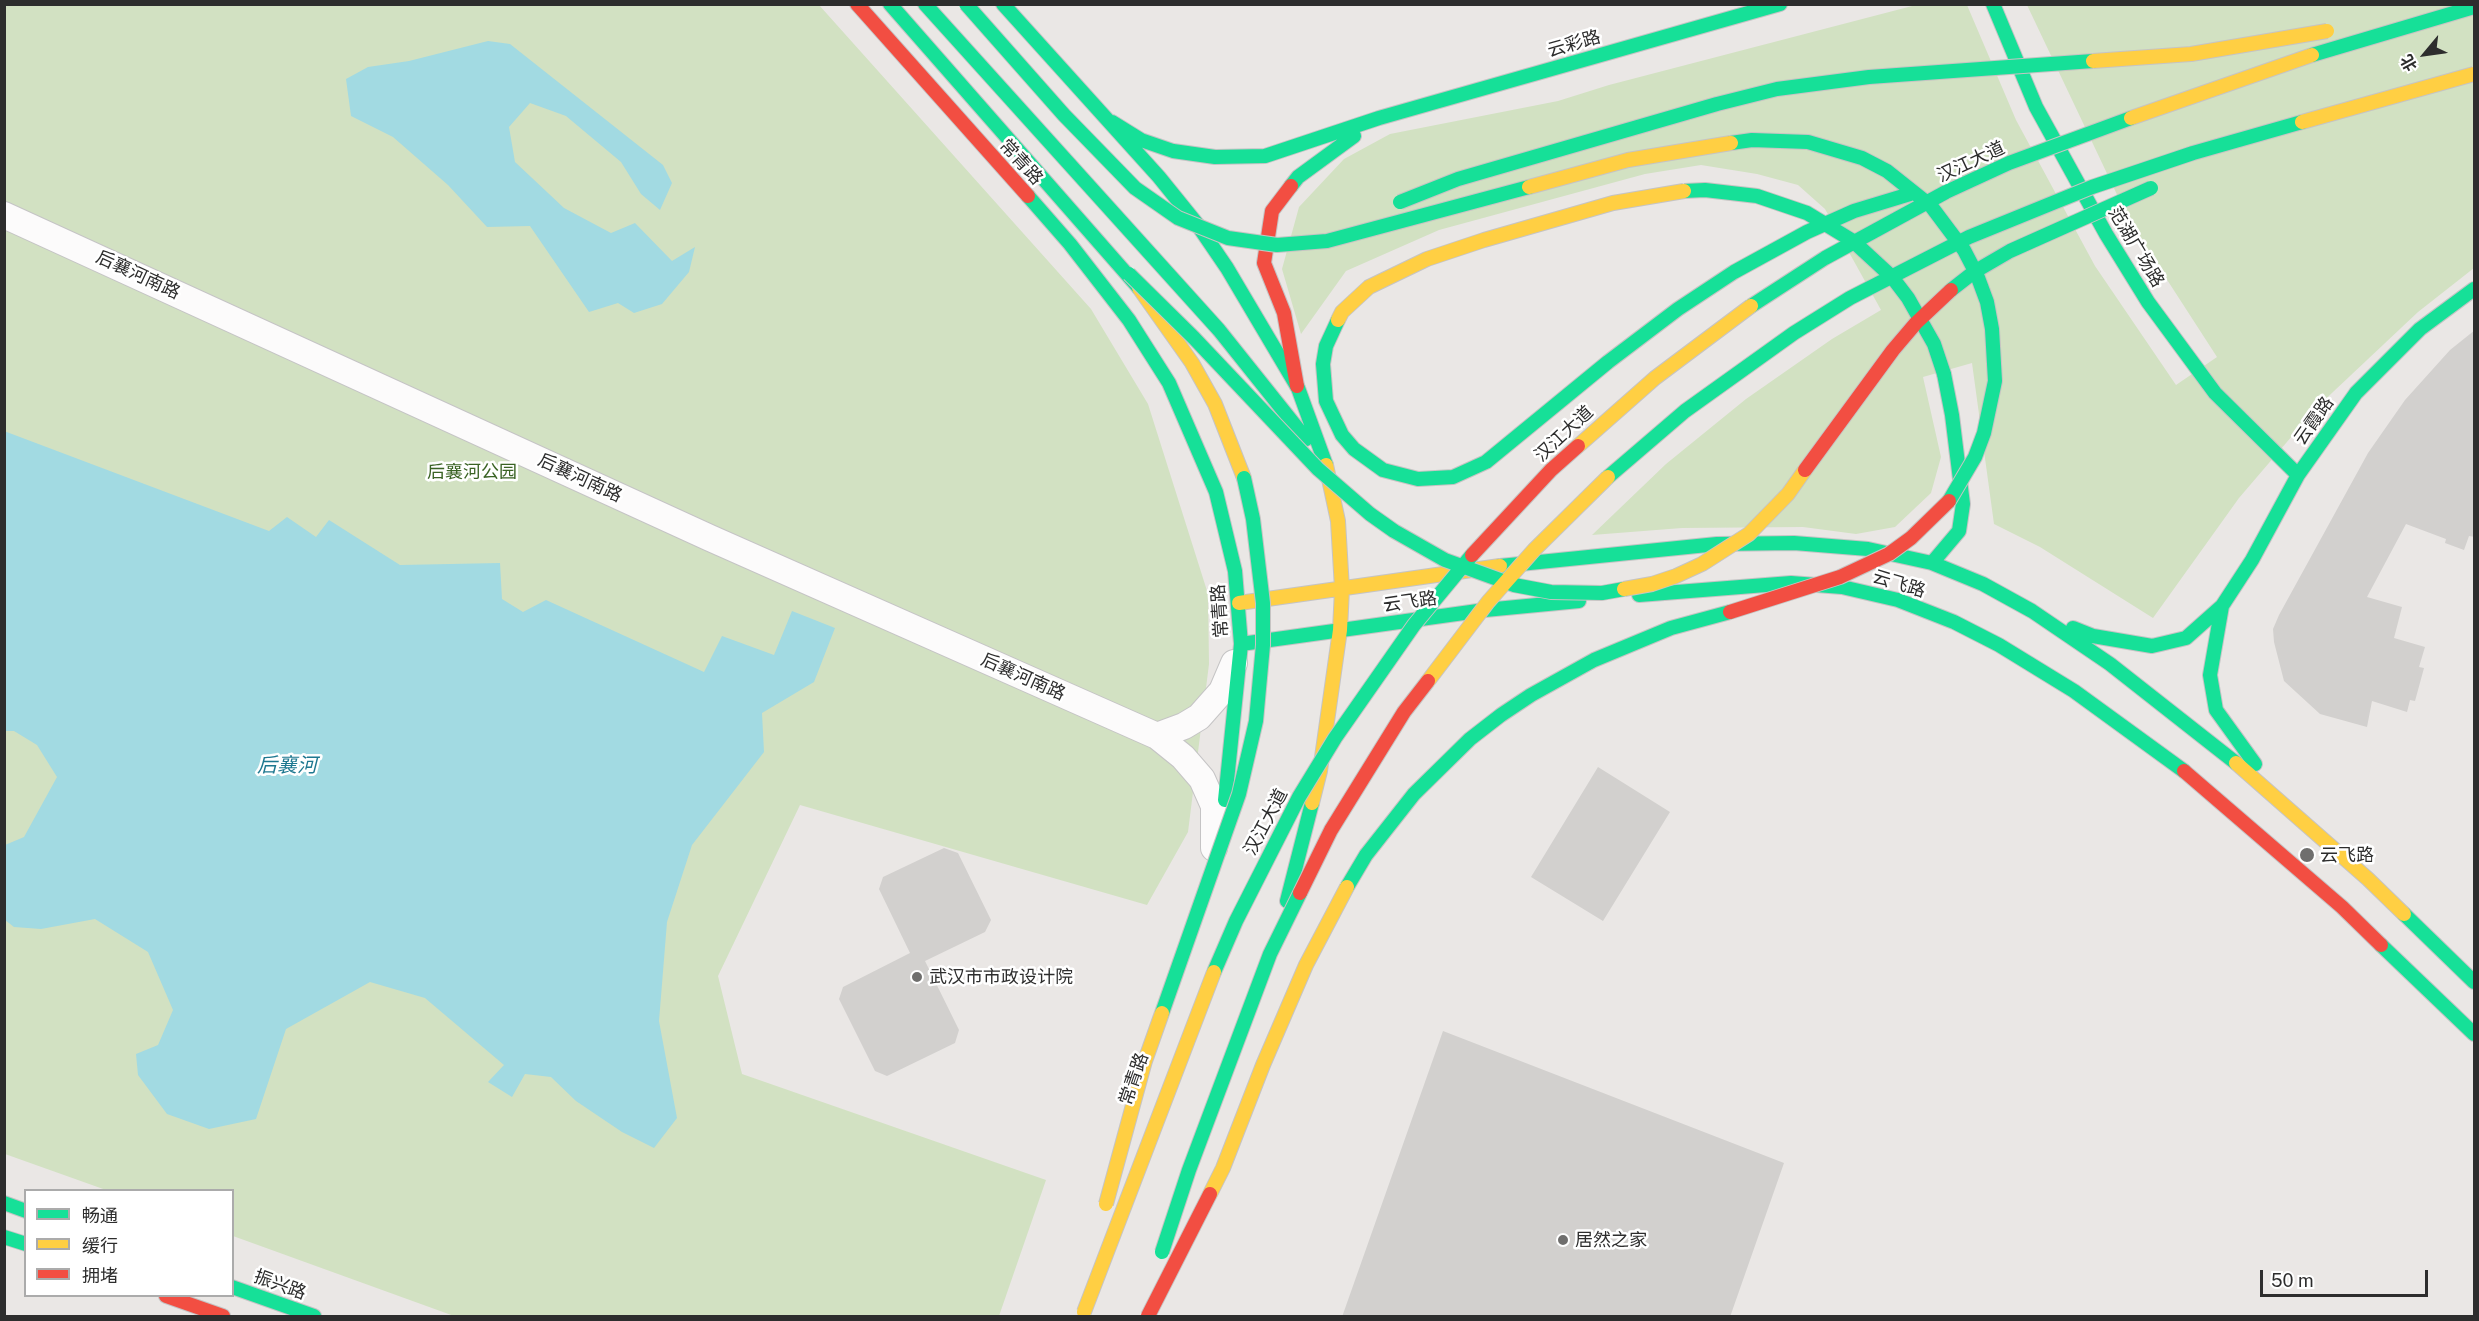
<!DOCTYPE html>
<html>
<head>
<meta charset="utf-8">
<style>
  body { margin:0 }
  #map { position:relative; width:2479px; height:1321px; overflow:hidden; background:#eae7e5; font-family:"Public Sans","Noto Sans SC",sans-serif }
  canvas { display:block }
  .frame { position:absolute; inset:0; border:6px solid #2d2d2d; pointer-events:none }
  .legend { position:absolute; left:24px; top:1189px; width:210px; height:108px; box-sizing:border-box; background:#fff; border:2px solid #ababab; margin:0; padding:8px 10px; list-style:none; font-size:18px; color:#2d2d2d }
  .legend li { display:flex; align-items:center; gap:12px; height:30px }
  .legend b { width:30px; border:2px solid #ababab }
  .north { position:absolute; left:2395px; top:24px; width:60px; height:60px; -webkit-text-stroke:4px #fff; paint-order:stroke; rotate:241deg; font-size:16px; font-weight:700; line-height:24px; text-align:center; color:#2d2d2d }
  .north::after { content:''; display:block; margin:auto; width:21px; height:27px; background:#2d2d2d; clip-path:polygon(50% 0,100% 100%,50% 72%,0 100%) }
  .scale { position:absolute; left:2260px; top:1270px; width:168px; height:27px; box-sizing:border-box; border:3px solid #2d2d2d; border-top:0; padding-left:8px; font-size:18px; line-height:21px; white-space:nowrap; color:#2d2d2d; -webkit-text-stroke:4px #fff; paint-order:stroke }
</style>
</head>
<body>
<div id="map">
<canvas width="2479" height="1321"></canvas>
<div class="frame"></div>
<ul class="legend">
<li><b style="height:8px;background:#16e098"></b>畅通</li>
<li><b style="height:8px;background:#ffcf43"></b>缓行</li>
<li><b style="height:8px;background:#f24e42"></b>拥堵</li>
</ul>
<div class="north">北</div>
<div class="scale">50 m</div>
</div>
<script>
const c = document.querySelector('canvas').getContext('2d');
c.lineJoin = 'round';
function paint(path, color) {
  c.fillStyle = color;
  c.fill(path, 'evenodd');
}
function toPath(rows) {
  const path = new Path2D();
  for (const r of rows) {
    path.moveTo(r[0], r[1]);
    for (let i = 2; i < r.length; i += 2) path.lineTo(r[i], r[i + 1]);
  }
  return path;
}
function strokePath(path, color, width, dash) {
  c.strokeStyle = color;
  c.lineWidth = width;
  c.lineCap = dash ? 'butt' : 'round';
  c.setLineDash(dash || []);
  c.stroke(path);
}
function write(font, color, halo, rows, align = 'center') {
  c.font = font + ' "Public Sans","Noto Sans SC",sans-serif';
  c.lineWidth = 5;
  c.setLineDash([]);
  c.textBaseline = 'middle';
  c.strokeStyle = halo;
  c.fillStyle = color;
  for (const [text, x, y, turn = 0] of rows) {
    c.save();
    c.translate(x, y);
    c.rotate((+turn || 0) * Math.PI / 180);
    c.textAlign = isNaN(turn) ? turn : align;
    if (halo) c.strokeText(text, 0, 0);
    c.fillText(text, 0, 0);
    c.restore();
  }
}
paint(toPath([
  [4,5,819,5,1091,309,1148,404,1208,594,1209,664,1188,832,1147,905,800,805,718,976,742,1074,1046,1180,999,1316,454,1316,233,1236,232,1190,106,1190,5,1154],
  [1916,5,1967,5,2016,120,2095,266,2176,385,2217,357,2131,224,2027,5,2474,5,2474,268,2418,312,2316,408,2239,498,2153,618,2040,547,1994,524,1972,363,1923,377,1941,457,1931,493,1895,527,1856,534,1803,527,1682,528,1592,535,1666,464,1746,399,1832,339,1881,310,1825,209,1798,185,1757,174,1701,165,1645,174,1439,230,1346,271,1301,334,1282,269,1299,207,1344,159,1390,134,1558,101,1609,85]
]), '#d2e1c2');
paint(toPath([
  [488,41,510,44,663,165,672,183,660,210,641,194,621,162,566,116,530,103,509,127,515,162,564,208,611,233,635,223,672,261,695,247,689,272,662,304,634,313,618,303,589,312,530,226,487,227,448,185,393,137,351,116,346,79,368,67,409,61],
  [4,431,269,531,287,517,316,537,329,520,400,565,500,563,502,599,523,612,546,600,704,672,722,636,774,655,792,611,835,628,814,682,762,713,764,752,692,845,667,922,659,1021,677,1118,654,1148,622,1132,576,1101,551,1077,525,1074,512,1097,488,1082,504,1065,425,998,370,982,286,1029,256,1119,209,1129,167,1114,138,1075,136,1054,158,1045,173,1010,148,952,95,919,41,929,14,927,5,920,5,845,24,837,57,777,37,745,14,731,5,731]
]), '#a2dae2');
paint(toPath([
  [2475,330,2475,537,2469,536,2464,550,2445,543,2446,539,2406,524,2367,597,2402,607,2394,638,2425,647,2419,667,2424,668,2415,701,2410,700,2407,712,2372,701,2367,727,2320,714,2284,681,2274,642,2273,629,2279,615,2368,453,2405,400,2450,350],
  [1598,767,1670,812,1603,921,1531,877],
  [944,848,958,853,991,920,985,932,925,961,959,1030,955,1043,887,1076,875,1071,839,999,843,987,910,953,879,889,883,877],
  [1443,1031,1784,1163,1730,1317,1342,1317]
]), '#d2d0ce');
const street = toPath([
  [4,215,710,538,1157,736,1183,757,1202,779,1214,806,1214,848],
  [1157,736,1184,726,1199,717,1222,691,1234,663]
]);
const fast = toPath([
  [890,4,1139,288],
  [925,4,1219,330,1306,439],
  [1003,4,1159,177,1197,224,1227,268,1298,388,1326,465],
  [1993,4,2036,107,2106,234,2148,302,2215,393,2298,475],
  [1112,122,1141,140,1173,151,1215,157,1265,156,1379,118,1780,4],
  [1291,186,1298,177,1354,136],
  [1028,196,1070,244,1129,320,1169,383,1216,492,1235,571,1241,644,1225,800],
  [1932,563,1959,531,1963,504,1952,415,1944,374],
  [1500,566,1717,544,1794,543,1868,549,1932,563,1983,584,2032,611,2110,664,2236,763],
  [1639,595,1791,583,1842,587,1898,600,1954,622,1999,645,2074,691,2184,771],
  [2222,606,2252,560,2298,475,2356,393,2420,329,2474,289],
  [2073,628,2093,636,2152,646,2186,638,2222,606,2210,675,2216,710,2255,764],
  [1241,644,1485,610,1579,601],
  [1287,901,1312,803],
  [2404,914,2474,982],
  [2381,945,2474,1034],
  [4,1203,26,1211],
  [4,1237,26,1244],
  [232,1287,314,1316]
]);
const slow = toPath([
  [1139,288,1192,363,1215,404,1244,478],
  [1239,603,1500,566],
  [2236,763,2368,879,2404,914],
  [1312,803,1320,771,1340,630,1342,589,1338,521,1326,465]
]);
const jam = toPath([
  [857,4,1028,196],
  [1291,186,1272,211,1264,263,1284,313,1297,386],
  [2184,771,2342,907,2381,945],
  [166,1296,223,1316]
]);
strokePath(street, '#c5c4c5', 28);
strokePath(fast, '#c5c4c5', 16);
strokePath(slow, '#c5c4c5', 16);
strokePath(jam, '#c5c4c5', 16);
strokePath(street, '#fcfbfb', 26);
strokePath(fast, '#16e098', 14);
strokePath(slow, '#ffcf43', 14);
strokePath(jam, '#f24e42', 14);
const fastBridge = toPath([
  [966,4,1064,115,1135,188,1178,218,1228,238,1277,245,1327,241,1529,187],
  [2312,55,2474,7],
  [1731,143,1752,140,1808,142,1862,158,1887,171,1931,206,1964,250,1977,275,1987,302,1992,329,1995,381,1984,433,1975,457,1949,501],
  [1684,191,1705,190,1757,196,1807,213,1853,241,1892,277,1908,298,1934,344,1944,374],
  [1400,202,1458,179,1717,104,1777,89,1869,77,2093,61],
  [1129,274,1194,338,1318,469,1370,514,1394,531,1445,560,1514,585,1551,592,1602,593,1624,589],
  [1951,290,1974,272,2010,251,2151,188],
  [1751,306,1825,258,1946,192,2009,163,2131,118],
  [1338,320,1326,346,1323,364,1326,401,1342,435,1354,449,1383,470,1418,479,1453,477,1486,462,1608,362,1678,309,1734,272,1807,232,1854,211,1910,194],
  [1608,477,1685,411,1794,333,1850,298,1969,237,2092,187,2193,153,2302,122],
  [1347,887,1366,855,1414,794,1470,739,1501,715,1531,695,1594,660,1671,628,1730,612],
  [1214,972,1236,921,1299,797,1335,738,1414,625,1472,555],
  [1162,1013,1239,794,1256,721,1263,645,1263,603,1253,519,1244,478],
  [1162,1252,1189,1170,1270,954,1300,893]
]);
const slowBridge = toPath([
  [2093,61,2191,54,2327,31],
  [2131,118,2312,55],
  [2302,122,2474,74],
  [1529,187,1628,160,1731,143],
  [1338,320,1342,312,1369,287,1427,259,1484,240,1613,203,1684,191],
  [1578,446,1655,378,1751,306],
  [1624,589,1652,584,1676,576,1702,564,1749,534,1788,494,1805,470],
  [1428,681,1488,602,1534,550,1608,477],
  [1210,1194,1223,1168,1263,1065,1306,965,1347,887],
  [1106,1204,1145,1061,1162,1013],
  [1084,1312,1214,972]
]);
const jamBridge = toPath([
  [1805,470,1893,350,1916,323,1951,290],
  [1472,555,1551,470,1578,446],
  [1730,612,1840,577,1889,554,1911,538,1949,501],
  [1300,893,1331,830,1404,712,1428,681],
  [1148,1316,1210,1194]
]);
strokePath(fastBridge, '#c6c4c3', 16, []);
strokePath(slowBridge, '#c6c4c3', 16, []);
strokePath(jamBridge, '#c6c4c3', 16, []);
strokePath(fastBridge, '#16e098', 14);
strokePath(slowBridge, '#ffcf43', 14);
strokePath(jamBridge, '#f24e42', 14);
for (const [x, y, r, color] of [
  [2307,855,8,"#6f6e6d"],
  [917,977,6,"#6f6e6d"],
  [1563,1240,6,"#6f6e6d"]
]) {
  const dot = new Path2D();
  dot.arc(x, y, r, 0, 2 * Math.PI);
  c.fillStyle = color;
  c.fill(dot);
  strokePath(dot, '#fff', 2);
}
write('18px', '#2d2d2d', '#fff', [
  ["云彩路",1574,44,-16],
  ["常青路",1021,162,48],
  ["汉江大道",1971,162,-25],
  ["范湖广场路",2136,247,59],
  ["后襄河南路",138,275,25],
  ["云霞路",2314,421,-55],
  ["汉江大道",1564,434,-43],
  ["后襄河南路",580,478,25],
  ["云飞路",1899,584,17],
  ["云飞路",1410,602,-8],
  ["常青路",1220,611,-94],
  ["后襄河南路",1023,677,24],
  ["汉江大道",1266,822,-62],
  ["常青路",1134,1079,-71],
  ["振兴路",280,1285,20]
]);
write('18px', '#3a6324', '#fff', [
  ["后襄河公园",472,472]
]);
write('18px', '#2d2d2d', '#fff', [
  ["云飞路",2320,855],
  ["武汉市市政设计院",929,977],
  ["居然之家",1575,1240]
], 'left');
write('italic 20px', '#1e7890', '#fff', [
  ["后襄河",287,766]
]);
</script>
</body>
</html>
